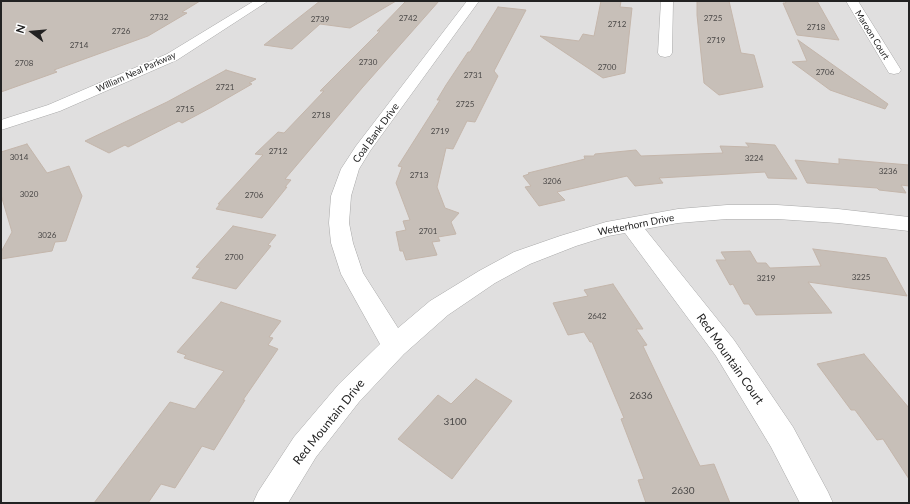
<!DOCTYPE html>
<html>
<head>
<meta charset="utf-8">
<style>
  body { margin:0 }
  #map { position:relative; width:910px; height:504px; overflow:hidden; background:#f2efe9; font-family:Lato,sans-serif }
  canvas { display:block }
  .frame { position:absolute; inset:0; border:2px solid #222; pointer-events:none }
  .north { position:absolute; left:12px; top:12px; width:40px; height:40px; -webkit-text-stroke:3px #fff; paint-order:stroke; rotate:286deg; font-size:11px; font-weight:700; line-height:16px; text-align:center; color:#222 }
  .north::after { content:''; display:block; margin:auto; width:14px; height:18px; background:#222; clip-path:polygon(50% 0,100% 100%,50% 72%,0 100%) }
</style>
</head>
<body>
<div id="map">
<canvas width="910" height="504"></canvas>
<div class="frame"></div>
<div class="north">N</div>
</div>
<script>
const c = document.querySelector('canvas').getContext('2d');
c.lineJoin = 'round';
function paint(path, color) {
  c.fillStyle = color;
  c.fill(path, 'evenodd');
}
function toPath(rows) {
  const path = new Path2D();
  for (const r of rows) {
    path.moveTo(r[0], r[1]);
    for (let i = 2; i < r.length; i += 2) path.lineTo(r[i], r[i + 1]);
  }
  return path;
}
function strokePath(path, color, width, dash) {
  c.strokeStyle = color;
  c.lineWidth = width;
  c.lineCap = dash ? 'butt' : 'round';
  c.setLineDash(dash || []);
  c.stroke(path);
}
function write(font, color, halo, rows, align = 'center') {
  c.font = font + ' Lato,sans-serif';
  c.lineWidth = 3;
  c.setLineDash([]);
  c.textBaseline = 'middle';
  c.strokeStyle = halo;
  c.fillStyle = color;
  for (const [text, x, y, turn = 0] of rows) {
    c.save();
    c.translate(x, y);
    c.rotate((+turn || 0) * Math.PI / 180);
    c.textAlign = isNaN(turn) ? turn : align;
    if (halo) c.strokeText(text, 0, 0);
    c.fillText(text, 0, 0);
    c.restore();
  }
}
paint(toPath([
  [1,1,909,1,909,503,1,503]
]), '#e0dfdf');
const building = toPath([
  [1,1,200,1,182,12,187,13,148,36,54,70,57,72,1,92,1,1],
  [320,1,396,1,350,28,320,24,292,49,264,45,320,1],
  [406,1,439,1,362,88,285,179,291,180,285,187,287,187,262,218,216,209,220,204,218,204,263,155,255,154,278,132,284,133,324,91,320,91,380,31,377,31,406,1],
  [601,1,621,1,620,7,632,8,625,73,603,78,540,36,579,41,583,34,594,36,601,1],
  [697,1,729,1,741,53,754,55,763,87,719,95,704,83,697,15,697,1],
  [785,1,817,1,839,40,797,35,783,3,786,3,785,1],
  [498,7,526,10,494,71,498,76,475,122,467,121,453,149,446,148,437,187,445,208,459,213,451,222,456,234,438,237,440,241,432,242,437,255,406,260,403,251,400,251,396,232,406,230,403,221,410,220,396,183,402,167,398,166,440,100,437,100,446,85,468,52,470,52,498,7],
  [798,40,888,104,885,109,830,90,792,62,807,61,798,40],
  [226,70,256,79,249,83,252,84,212,107,182,123,179,121,128,147,125,145,109,153,85,141,167,102,226,70],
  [746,143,775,145,797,179,768,178,765,172,659,178,663,183,635,186,627,176,557,192,565,200,539,206,525,187,531,186,523,176,529,174,528,173,585,159,584,156,594,156,595,154,636,150,641,156,723,153,720,146,749,147,746,143],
  [27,144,47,173,69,166,82,196,66,241,55,242,52,251,1,259,1,252,12,232,1,195,1,152,27,144],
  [839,159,909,165,909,186,901,185,906,193,879,190,877,188,807,183,795,160,839,164,839,159],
  [233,226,276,235,268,245,271,246,236,289,192,278,200,268,196,267,233,226],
  [813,249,886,258,907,296,808,282,832,313,756,315,749,304,744,304,733,284,730,285,716,260,726,260,721,252,750,251,757,263,766,263,770,268,821,266,813,249],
  [613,284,643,329,636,329,647,345,643,346,700,466,714,464,730,503,646,503,638,480,644,479,621,419,624,418,592,342,590,342,584,332,568,335,553,303,588,296,584,290,613,284],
  [221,302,281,321,269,337,273,338,268,345,278,349,243,400,245,400,214,450,202,446,175,488,161,484,148,503,94,503,170,402,195,409,224,371,184,358,186,355,177,352,221,302],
  [864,354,909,408,909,479,883,439,877,440,855,410,851,410,817,364,864,354],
  [476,379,512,401,452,479,398,439,438,395,451,404,476,379]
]);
paint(building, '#c7bfb8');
strokePath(building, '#c4b6ab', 1);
const minor = toPath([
  [254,1,268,1,177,60,60,111,1,130,1,120,48,105,167,54,254,1],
  [467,1,479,1,370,151,359,169,351,196,349,223,353,243,363,273,398,328,430,301,479,271,514,252,560,236,606,222,678,209,727,205,777,205,838,209,909,217,909,231,838,223,777,219,727,219,678,223,645,229,734,340,793,427,828,492,833,503,800,503,771,447,716,356,625,233,608,236,576,246,530,264,495,283,448,315,404,354,359,402,316,457,288,503,253,503,258,492,294,437,339,384,380,344,341,274,331,243,329,223,331,196,341,169,356,146,467,1],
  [661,1,673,1,672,53,670,56,665,57,660,56,658,53,661,1],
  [846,1,858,1,901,70,899,73,894,74,889,73,846,1]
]);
strokePath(minor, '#a9a9a9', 1);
paint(minor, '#fff');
write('8px', '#4b4948', null, [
  ["2732",159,17],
  ["2742",408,18],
  ["2725",713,18],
  ["2739",320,19],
  ["2712",617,24],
  ["2718",816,27],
  ["2726",121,31],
  ["2719",716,40],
  ["2714",79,45],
  ["2730",368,62],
  ["2708",24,63],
  ["2700",607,67],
  ["2706",825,72],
  ["2731",473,75],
  ["2721",225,87],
  ["2725",465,104],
  ["2715",185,109],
  ["2718",321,115],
  ["2719",440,131],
  ["2712",278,151],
  ["3014",19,157],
  ["3224",754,158],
  ["3236",888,171],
  ["2713",419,175],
  ["3206",552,181],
  ["3020",29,194],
  ["2706",254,195],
  ["2701",428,231],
  ["3026",47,235],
  ["2700",234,257],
  ["3225",861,277],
  ["3219",766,278],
  ["2642",597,316]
]);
write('9px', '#222', '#fff', [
  ["Maroon Court",872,35,58],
  ["William Neal Parkway",136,72,-24]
]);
write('10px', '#222', '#fff', [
  ["Coal Bank Drive",376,133,-54],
  ["Wetterhorn Drive",636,225,-11]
]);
write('10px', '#4b4948', null, [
  ["2636",641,396],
  ["3100",455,422],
  ["2630",683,491]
]);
write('12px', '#222', '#fff', [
  ["Red Mountain Court",730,359,55],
  ["Red Mountain Drive",329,422,-51]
]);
</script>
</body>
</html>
